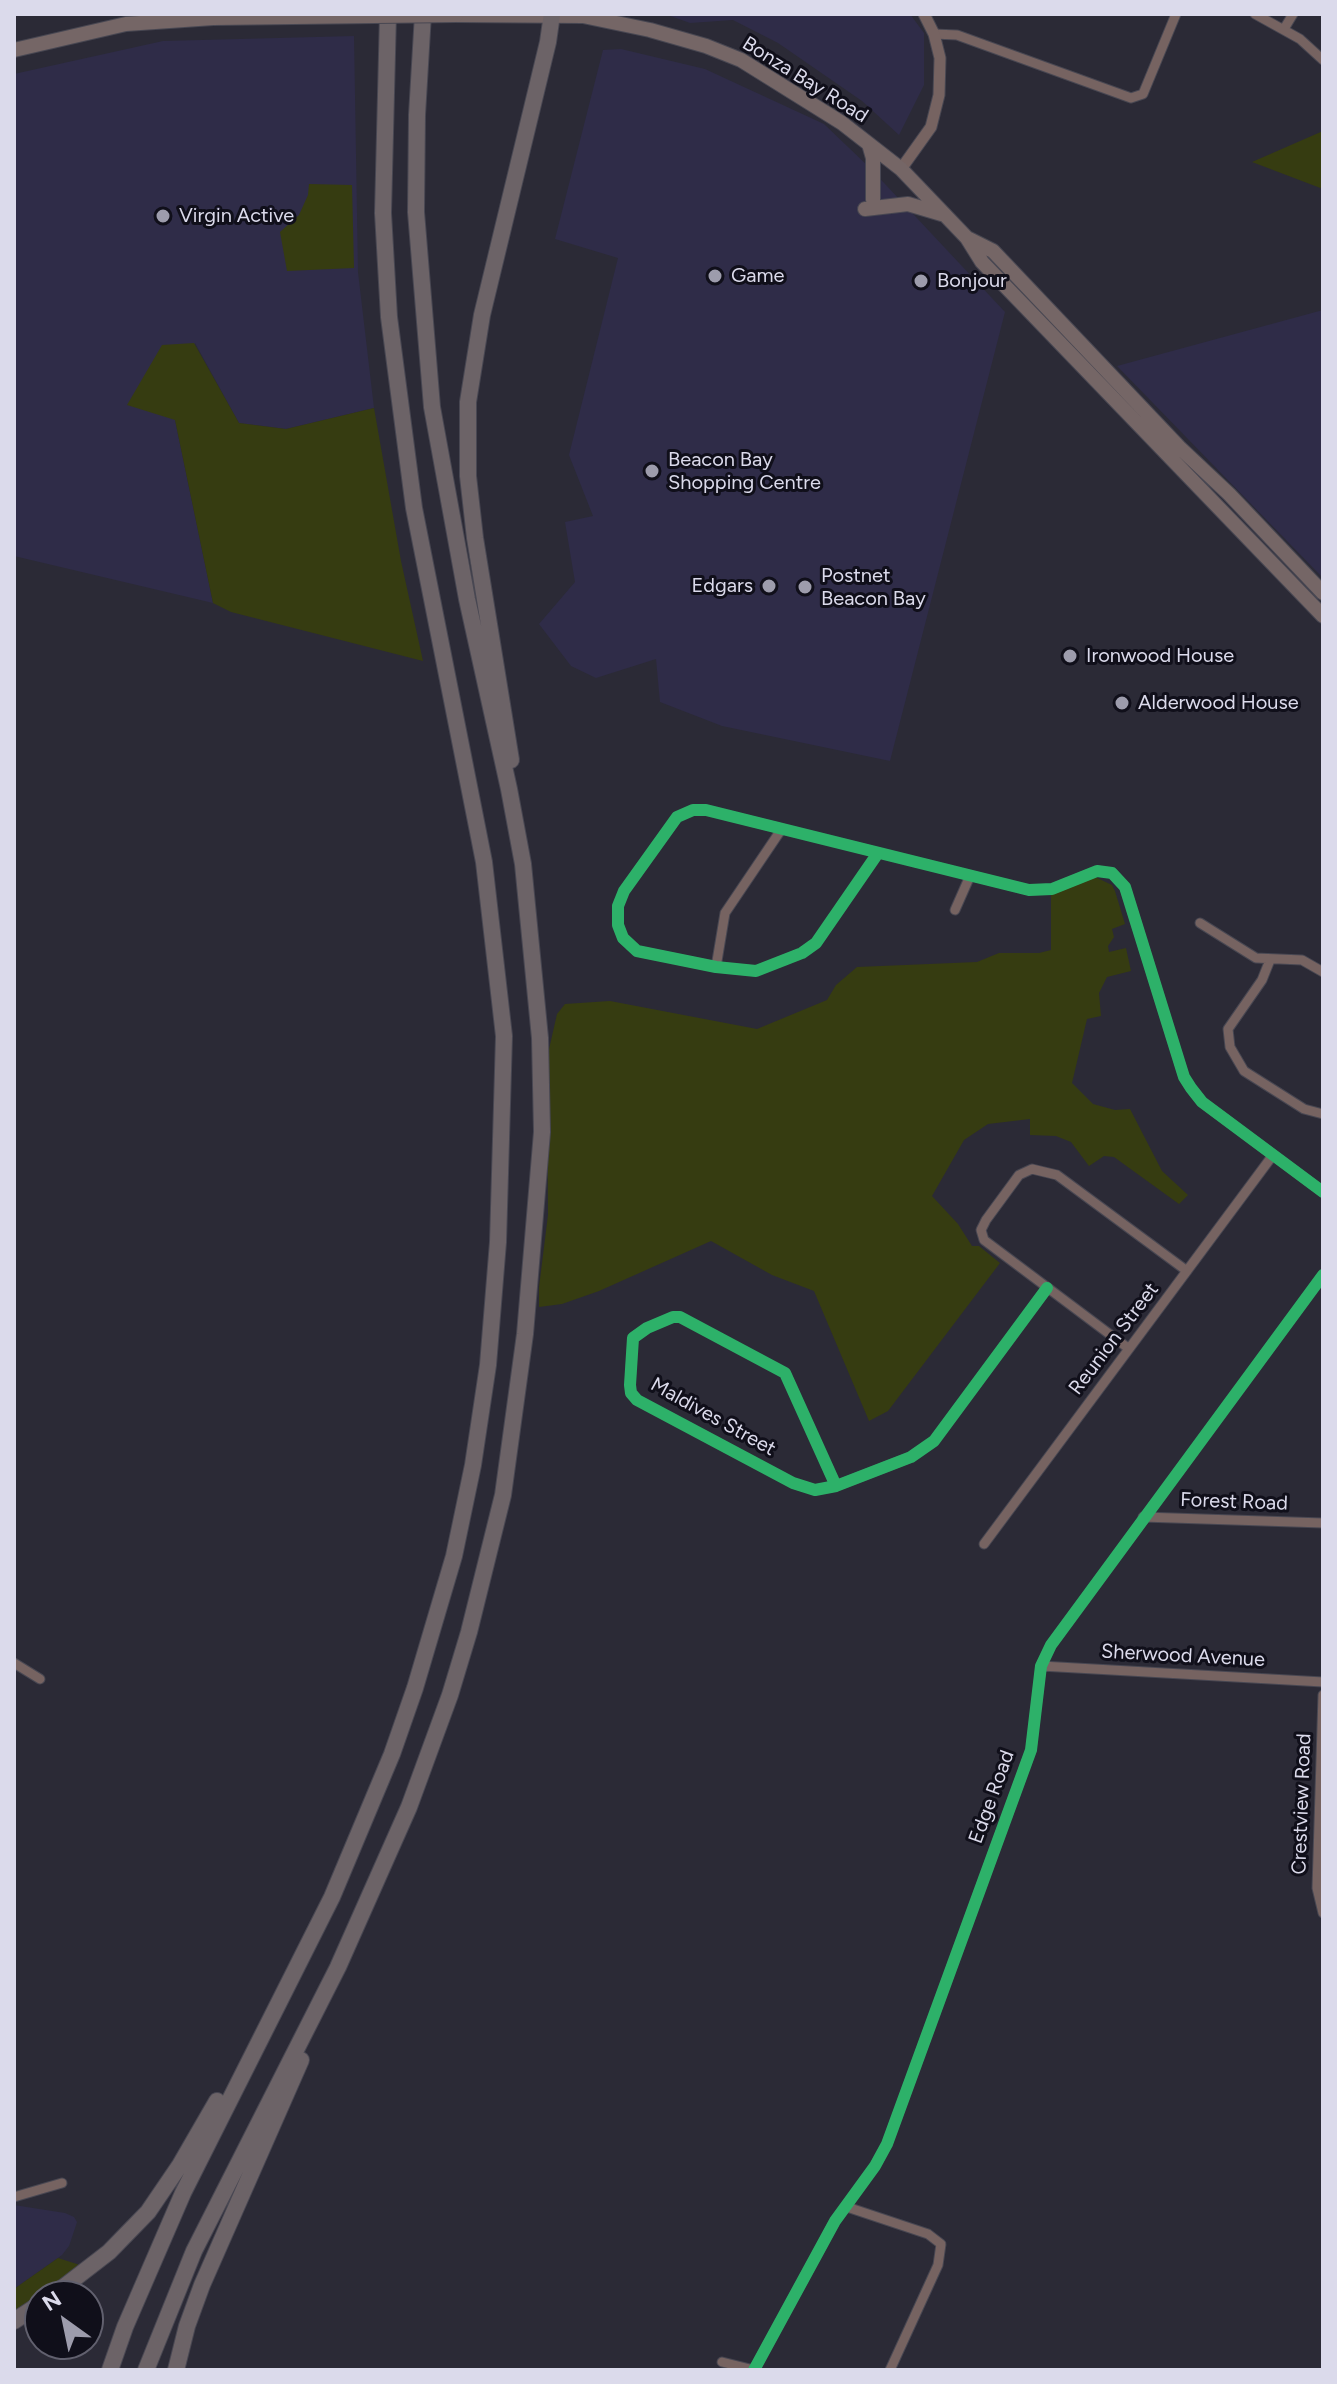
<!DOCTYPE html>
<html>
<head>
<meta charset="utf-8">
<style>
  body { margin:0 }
  #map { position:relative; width:1337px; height:2384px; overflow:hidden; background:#2b2a36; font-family:Figtree,sans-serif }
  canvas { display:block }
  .frame { position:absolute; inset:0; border:16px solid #dbdaeb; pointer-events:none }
  .north { position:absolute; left:24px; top:2280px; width:80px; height:80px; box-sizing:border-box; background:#100f1a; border:2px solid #61606e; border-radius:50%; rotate:327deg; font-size:22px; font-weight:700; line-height:32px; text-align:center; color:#dbdaeb }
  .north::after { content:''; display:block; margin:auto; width:28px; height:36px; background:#9d9cac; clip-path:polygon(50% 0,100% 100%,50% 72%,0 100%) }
</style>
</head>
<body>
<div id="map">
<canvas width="1337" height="2384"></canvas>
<div class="frame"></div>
<div class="north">N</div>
</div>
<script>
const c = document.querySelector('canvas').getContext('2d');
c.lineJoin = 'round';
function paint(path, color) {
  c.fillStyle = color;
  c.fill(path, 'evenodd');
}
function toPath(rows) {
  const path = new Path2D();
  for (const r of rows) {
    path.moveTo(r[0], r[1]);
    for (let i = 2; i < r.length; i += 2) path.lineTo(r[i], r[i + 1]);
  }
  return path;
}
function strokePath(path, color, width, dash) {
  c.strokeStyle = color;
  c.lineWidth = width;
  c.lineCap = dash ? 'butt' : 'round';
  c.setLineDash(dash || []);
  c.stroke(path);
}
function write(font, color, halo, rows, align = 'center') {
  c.font = font + ' Figtree,sans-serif';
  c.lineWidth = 6;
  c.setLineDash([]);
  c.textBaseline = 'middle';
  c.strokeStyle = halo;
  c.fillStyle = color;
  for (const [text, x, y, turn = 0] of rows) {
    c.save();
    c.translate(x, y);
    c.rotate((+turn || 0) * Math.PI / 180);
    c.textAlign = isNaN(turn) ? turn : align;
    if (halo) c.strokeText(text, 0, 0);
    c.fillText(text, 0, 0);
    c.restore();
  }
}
paint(toPath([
  [665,14,910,14,924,33,924,85,899,135,862,101,778,43,733,20,690,23],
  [354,36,358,272,374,408,286,429,239,423,195,343,175,420,213,603,14,556,14,74,163,41],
  [621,49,705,69,824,124,870,168,1005,312,890,761,722,726,660,702,656,659,596,678,571,666,539,624,575,582,565,522,593,516,569,455,618,258,555,239,603,50],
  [1323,310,1323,578,1117,366],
  [14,2205,65,2213,74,2217,77,2222,69,2246,62,2255,14,2289]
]), '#2f2c48');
paint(toPath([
  [1323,131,1323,189,1252,162],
  [309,184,352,185,354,268,287,271,280,232,299,215,308,195],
  [194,343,239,423,286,429,374,408,401,561,423,661,231,612,213,603,175,420,127,405,162,345],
  [1093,876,1112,885,1115,891,1125,924,1112,929,1114,937,1108,946,1109,952,1126,948,1131,971,1107,977,1099,993,1101,1016,1087,1019,1072,1083,1093,1104,1115,1110,1130,1109,1162,1171,1188,1195,1179,1204,1114,1157,1104,1156,1089,1166,1071,1142,1056,1136,1030,1135,1030,1119,988,1124,964,1140,932,1196,958,1224,972,1246,979,1246,1000,1263,888,1411,869,1421,814,1291,772,1275,711,1241,599,1291,562,1304,539,1307,539,1287,548,1215,547,1058,557,1014,565,1004,610,1001,757,1029,827,1000,836,985,857,967,977,962,999,953,1039,953,1051,950,1051,892],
  [58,2258,83,2266,14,2313,14,2289]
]), '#363c11');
const minor = toPath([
  [1255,14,1300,39,1323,60],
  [1284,29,1293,14],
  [934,34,957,35,1131,98,1143,94,1176,14],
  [878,853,816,943,802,953,756,971,716,967,637,951,623,938,618,925,618,906,624,891,677,817,693,810,706,810,1029,890,1052,889,1097,871,1112,873,1125,887,1184,1077,1191,1088,1202,1102,1323,1192],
  [955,910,970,876],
  [1200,923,1256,958,1302,960,1323,972],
  [1270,960,1262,980,1228,1029,1230,1047,1244,1071,1304,1109,1323,1114],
  [716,967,725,913,781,830],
  [1128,1348,984,1240,981,1230,986,1220,1019,1175,1032,1169,1057,1175,1187,1271],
  [836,1486,785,1373,680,1317,673,1317,647,1328,633,1338,630,1385,631,1393,637,1400,793,1483,815,1490,836,1486,911,1457,934,1441,1047,1288],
  [1143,1517,1323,1523],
  [984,1544,1273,1155],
  [14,1663,40,1679],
  [1041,1666,1323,1682],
  [1323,1695,1317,1888,1323,1913],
  [14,2197,62,2183],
  [847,2207,928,2234,941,2244,938,2265,890,2370],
  [722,2362,754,2370],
  [754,2370,835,2221,875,2166,887,2144,1031,1750,1041,1666,1051,1645,1323,1275]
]);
const tertiary = toPath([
  [901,169,931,127,939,95,940,58,934,34,924,14]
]);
const primary = toPath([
  [456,15,583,16,650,30,706,46,741,60,842,123,901,169,967,238,982,262,1323,616],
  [869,144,873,158,873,200],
  [865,209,908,204,945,215],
  [967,238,993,251,1179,447,1229,494,1323,593]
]);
const motorway = toPath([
  [511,760,475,538,468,476,468,402,482,315,548,42,552,14],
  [52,2296,109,2252,148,2212,180,2165,217,2101],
  [14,2321,40,2304],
  [110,2370,125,2327,183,2193,332,1897,392,1754,415,1688,454,1556,473,1465,488,1365,498,1242,504,1036,484,862,414,508,389,317,383,213,388,14],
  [146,2370,194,2251,338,1967,409,1807,450,1695,469,1632,503,1495,525,1334,542,1132,540,1038,523,864,509,789,467,599,432,407,416,212,417,115,423,14],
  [176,2370,187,2326,202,2285,301,2060]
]);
strokePath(minor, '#484752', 11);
strokePath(tertiary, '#484752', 13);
strokePath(primary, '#484752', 16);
strokePath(motorway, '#484752', 18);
strokePath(minor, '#766361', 9);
strokePath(tertiary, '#766361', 11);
strokePath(primary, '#756666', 14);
strokePath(motorway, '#6c6367', 16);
const primaryBridge = toPath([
  [14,50,126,24,213,18,456,15]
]);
strokePath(primaryBridge, '#484752', 16, []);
strokePath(primaryBridge, '#756666', 14);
strokePath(toPath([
  [878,853,816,943,802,953,756,971,716,967,637,951,623,938,618,925,618,906,624,891,677,817,693,810,706,810,1029,890,1052,889,1097,871,1112,873,1125,887,1184,1077,1191,1088,1202,1102,1323,1192],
  [836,1486,785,1373,680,1317,673,1317,647,1328,633,1338,630,1385,631,1393,637,1400,793,1483,815,1490,836,1486,911,1457,934,1441,1047,1288],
  [754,2370,835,2221,875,2166,887,2144,1031,1750,1041,1666,1051,1645,1323,1275]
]), '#2db169', 12);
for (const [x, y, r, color] of [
  [163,216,8,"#9d9cac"],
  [715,276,8,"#9d9cac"],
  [921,281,8,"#9d9cac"],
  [652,471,8,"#9d9cac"],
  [769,586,8,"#9d9cac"],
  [805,587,8,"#9d9cac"],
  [1070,656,8,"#9d9cac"],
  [1122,703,8,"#9d9cac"]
]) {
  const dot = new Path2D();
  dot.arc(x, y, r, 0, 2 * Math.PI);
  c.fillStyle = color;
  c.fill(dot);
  strokePath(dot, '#100f1a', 3);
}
write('20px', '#dbdaeb', '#100f1a', [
  ["Bonza Bay Road",805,80,32],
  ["Reunion Street",1114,1339,-53],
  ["Maldives Street",713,1417,29],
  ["Forest Road",1234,1502,2],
  ["Sherwood Avenue",1183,1656,3],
  ["Edge Road",992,1797,-70],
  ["Crestview Road",1302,1804,-88]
]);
write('20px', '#dbdaeb', '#100f1a', [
  ["Virgin Active",179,216],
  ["Game",731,276],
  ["Bonjour",937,281],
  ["Beacon Bay",668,460],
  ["Shopping Centre",668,483],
  ["Postnet",821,576],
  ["Beacon Bay",821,599],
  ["Edgars",753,586,"right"],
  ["Ironwood House",1086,656],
  ["Alderwood House",1138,703]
], 'left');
</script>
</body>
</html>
